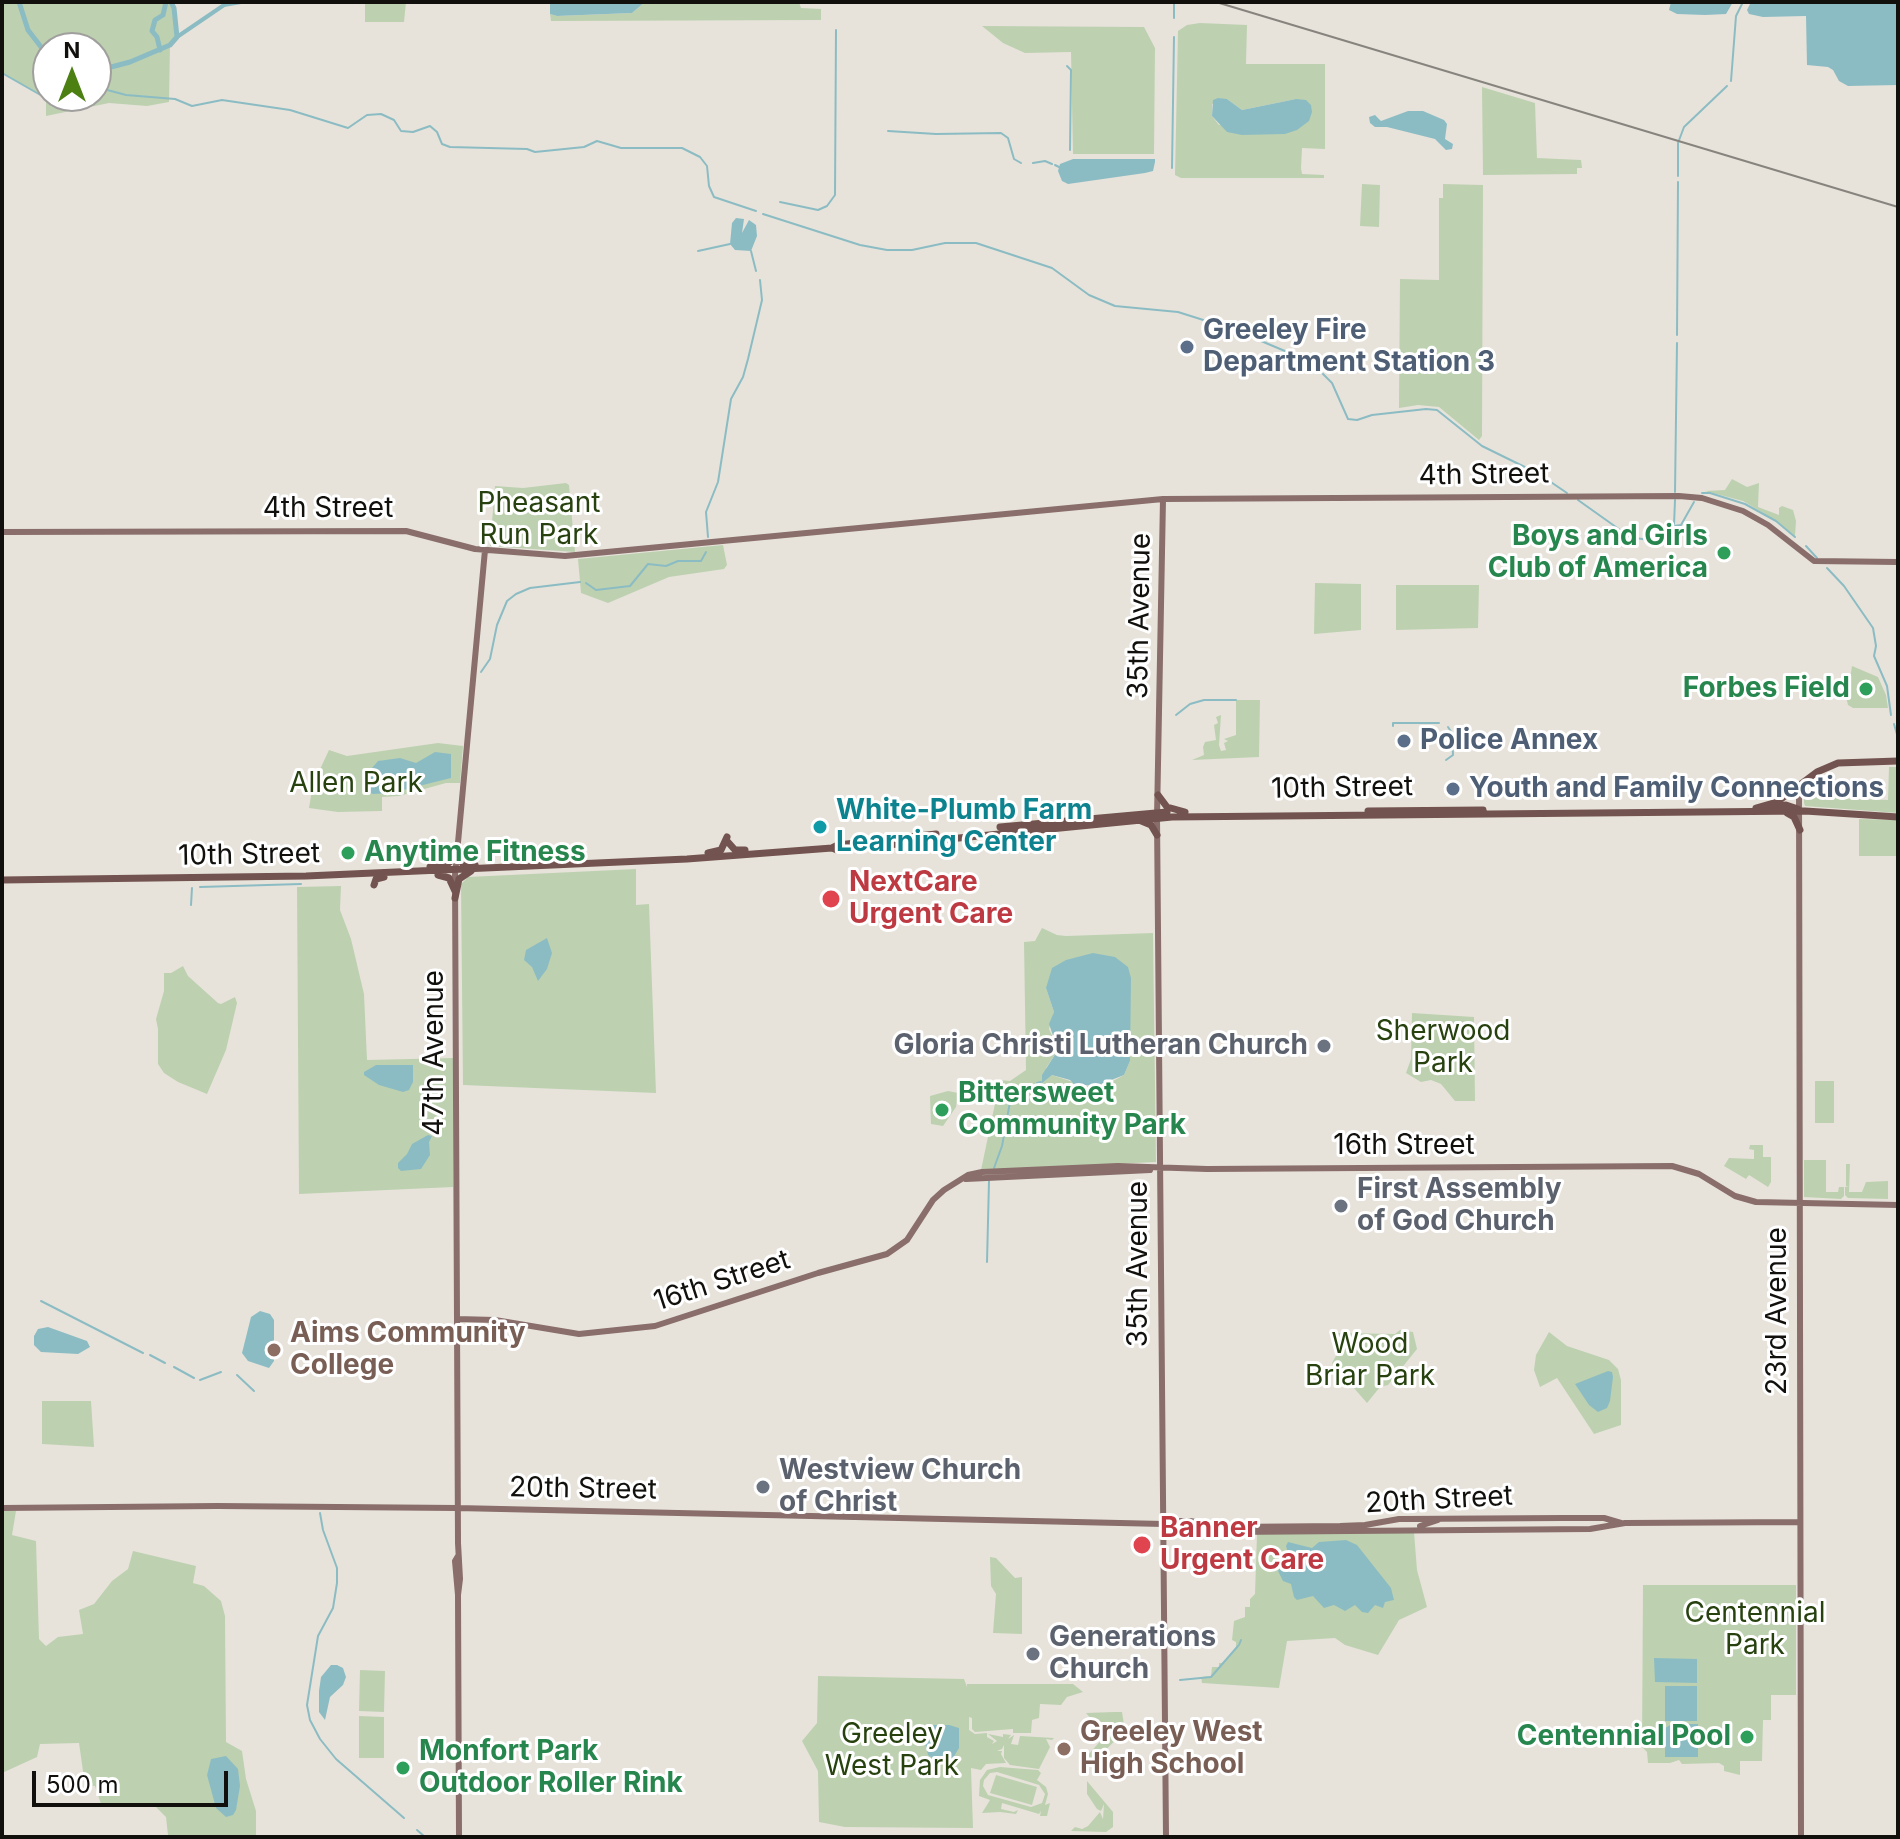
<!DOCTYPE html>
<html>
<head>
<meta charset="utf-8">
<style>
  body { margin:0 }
  #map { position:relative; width:1900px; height:1839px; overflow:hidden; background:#e7e3db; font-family:Inter,sans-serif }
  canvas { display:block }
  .frame { position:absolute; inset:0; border:4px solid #11100d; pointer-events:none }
  .north { position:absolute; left:32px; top:32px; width:80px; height:80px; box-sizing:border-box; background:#fff; border:2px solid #a09f9e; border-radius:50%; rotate:0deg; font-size:22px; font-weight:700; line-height:32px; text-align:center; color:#11100d }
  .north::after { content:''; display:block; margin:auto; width:28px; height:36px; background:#4d8013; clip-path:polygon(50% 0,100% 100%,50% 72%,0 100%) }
  .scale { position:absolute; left:32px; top:1771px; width:196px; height:36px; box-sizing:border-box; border:4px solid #11100d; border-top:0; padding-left:10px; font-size:24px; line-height:28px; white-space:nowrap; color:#11100d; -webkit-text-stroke:6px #fff; paint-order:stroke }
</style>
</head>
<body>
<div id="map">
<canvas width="1900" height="1839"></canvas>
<div class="frame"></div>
<div class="north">N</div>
<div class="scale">500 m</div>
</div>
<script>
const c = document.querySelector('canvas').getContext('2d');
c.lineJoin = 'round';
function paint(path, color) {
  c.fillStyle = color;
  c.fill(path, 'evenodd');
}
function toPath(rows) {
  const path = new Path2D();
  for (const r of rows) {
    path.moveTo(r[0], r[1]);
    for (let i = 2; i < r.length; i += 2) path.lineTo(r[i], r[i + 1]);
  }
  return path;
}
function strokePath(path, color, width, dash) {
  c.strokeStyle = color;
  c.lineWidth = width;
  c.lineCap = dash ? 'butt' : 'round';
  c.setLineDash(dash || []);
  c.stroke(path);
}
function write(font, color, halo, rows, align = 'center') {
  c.font = font + ' Inter,sans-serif';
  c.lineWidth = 6;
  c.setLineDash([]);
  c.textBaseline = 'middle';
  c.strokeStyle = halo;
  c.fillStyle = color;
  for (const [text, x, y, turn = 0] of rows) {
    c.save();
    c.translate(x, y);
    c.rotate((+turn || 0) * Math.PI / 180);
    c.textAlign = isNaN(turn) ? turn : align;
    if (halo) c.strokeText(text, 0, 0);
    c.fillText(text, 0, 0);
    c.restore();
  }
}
paint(toPath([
  [2,2,171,2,174,8,177,37,170,45,169,102,147,106,109,103,46,116,46,98,2,73],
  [96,48,96,96,48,96,48,48],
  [365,2,406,2,404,22,365,22],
  [645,2,799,2,801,8,821,9,821,20,551,21,550,14,557,16,632,13],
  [1200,23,1247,25,1246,64,1325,64,1325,149,1302,148,1301,168,1302,174,1324,175,1324,178,1181,178,1175,175,1178,31,1187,25],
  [1227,99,1242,110,1296,99,1219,125,1212,116,1212,104],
  [982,26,1144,27,1155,48,1154,154,1073,154,1071,52,1025,53,1003,43],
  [1482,87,1535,103,1537,158,1581,160,1582,168,1577,168,1577,174,1483,175],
  [1362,184,1380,185,1379,227,1360,226],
  [1443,184,1483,185,1482,436,1479,440,1439,407,1418,405,1399,408,1400,279,1439,280,1439,198,1443,198],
  [1732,479,1747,487,1759,483,1758,507,1779,515,1779,508,1782,506,1793,510,1796,521,1795,536,1777,521,1743,501,1705,491,1725,490],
  [566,483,569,485,575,552,490,546,495,486,523,488],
  [723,545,727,565,724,569,669,577,608,603,581,593,578,559],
  [1315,583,1361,584,1361,630,1314,634],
  [1396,585,1479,585,1478,628,1396,630],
  [1852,666,1878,677,1886,695,1888,708,1853,708,1848,705,1845,693,1848,692],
  [1236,700,1260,700,1259,757,1192,760,1204,755,1203,747,1205,742,1216,740,1214,725,1218,723,1216,717,1221,715,1219,745,1221,751,1226,750,1224,743,1228,741,1224,739,1236,735],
  [438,743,463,746,460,783,446,783,399,796,382,797,382,811,338,812,309,808,313,784,329,750,347,756],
  [1889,767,1898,767,1898,813,1805,806,1804,803,1804,797,1888,800],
  [1859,819,1898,820,1898,856,1859,856],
  [636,869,636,905,649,904,656,1093,463,1085,461,884,468,877],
  [341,886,340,910,351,939,364,994,367,1060,453,1058,453,1187,299,1194,297,887],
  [1042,928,1057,935,1066,936,1153,933,1156,1162,981,1170,1000,1080,1010,1081,1026,1070,1024,942,1035,941],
  [1046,988,1130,1061,1124,1075,1113,1081,1085,1086,1052,1075,1048,1076,1046,1068,1056,1053,1056,1044,1049,1029,1054,1012],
  [183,966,188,976,218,1003,221,1004,235,997,237,1003,226,1050,207,1094,178,1082,164,1073,158,1064,158,1029,156,1019,164,991,164,973,171,973],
  [1412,1013,1474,1017,1475,1101,1455,1101,1441,1084,1431,1080,1421,1082,1406,1073,1411,1059],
  [1815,1081,1834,1081,1834,1123,1815,1123],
  [948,1091,958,1093,956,1107,943,1126,931,1124,930,1096],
  [1750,1145,1763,1145,1763,1157,1771,1157,1771,1182,1768,1187,1749,1175,1746,1179,1724,1166,1729,1158,1754,1159,1754,1150,1749,1149],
  [1804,1160,1826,1160,1826,1192,1838,1192,1839,1187,1844,1187,1844,1196,1841,1199,1804,1197],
  [1846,1164,1850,1164,1849,1192,1862,1192,1866,1182,1888,1181,1888,1199,1848,1198,1845,1195,1845,1187,1849,1186,1846,1186],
  [1400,1330,1413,1332,1417,1349,1388,1385,1380,1387,1367,1403,1332,1363,1337,1354,1338,1333,1395,1334],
  [1549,1332,1567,1346,1609,1360,1618,1369,1621,1380,1621,1425,1594,1434,1557,1378,1540,1387,1534,1370,1536,1355],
  [42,1401,91,1401,94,1447,42,1444],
  [2,1511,16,1511,12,1535,36,1541,39,1639,46,1646,58,1637,83,1634,79,1610,94,1604,112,1581,128,1569,133,1551,196,1566,193,1583,204,1586,221,1601,225,1616,226,1742,242,1751,246,1779,256,1811,256,1837,168,1835,166,1817,155,1806,101,1804,95,1786,85,1785,79,1743,40,1744,37,1757,2,1773],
  [1414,1532,1417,1570,1427,1607,1399,1620,1378,1655,1345,1645,1335,1638,1287,1641,1279,1688,1202,1683,1201,1677,1211,1676,1212,1667,1219,1667,1219,1663,1224,1663,1236,1647,1236,1642,1232,1640,1234,1621,1245,1617,1245,1607,1250,1607,1250,1599,1255,1594,1257,1534],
  [990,1557,996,1558,1015,1578,1022,1577,1022,1634,993,1633,996,1594,991,1586],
  [1643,1585,1796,1585,1796,1695,1771,1695,1771,1720,1763,1720,1762,1761,1740,1761,1740,1775,1724,1771,1724,1766,1719,1763,1682,1764,1679,1760,1670,1763,1648,1763,1647,1752,1642,1747],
  [360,1670,385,1671,384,1712,359,1711],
  [818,1676,964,1679,967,1687,967,1684,1073,1684,1083,1692,1067,1697,1061,1705,1040,1704,1039,1718,1032,1720,1031,1733,1013,1733,1013,1729,975,1732,972,1729,972,1718,969,1717,969,1730,975,1734,987,1733,987,1737,994,1741,992,1744,997,1741,988,1734,1003,1737,1003,1734,1011,1735,1008,1739,1014,1735,1011,1744,1018,1745,1020,1736,1054,1738,1052,1740,1046,1739,1050,1747,1039,1769,1010,1765,1004,1758,1004,1745,1002,1749,997,1751,1002,1751,1001,1754,1006,1763,986,1764,981,1770,971,1768,973,1828,845,1827,819,1822,818,1771,802,1741,817,1723],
  [1114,1712,1122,1712,1125,1731,1087,1768,1088,1755,1103,1738,1100,1733,1104,1727,1101,1730,1086,1713],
  [359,1716,384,1717,384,1758,359,1758],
  [1000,1767,1038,1770,1041,1773,1037,1780,1046,1787,1048,1794,1045,1805,1050,1803,1047,1816,1040,1816,1041,1811,1039,1814,1002,1803,1001,1809,1014,1812,1018,1810,1016,1814,1000,1812,982,1813,990,1800,979,1796,980,1780,987,1770],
  [997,1772,1039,1785,1045,1794,1042,1803,1031,1807,988,1795,983,1786,984,1780,990,1773],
  [996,1775,1037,1787,1032,1805,990,1793],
  [1087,1781,1113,1812,1113,1827,1106,1832,1071,1831,1075,1827,1082,1829,1088,1826,1100,1812,1103,1819,1104,1804,1101,1811,1097,1809,1087,1794]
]), '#bdd1b0');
paint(toPath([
  [550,2,645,2,632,13,557,16,550,14],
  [1671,2,1733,2,1726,14,1705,15,1677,14,1669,10],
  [1751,2,1898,2,1898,85,1848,86,1839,81,1833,70,1828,67,1807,65,1806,16,1763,17,1749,14,1747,10],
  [1218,98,1227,99,1242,110,1296,99,1306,100,1311,105,1312,112,1309,121,1297,130,1285,134,1242,135,1227,132,1212,116,1213,100],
  [1408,111,1423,111,1444,120,1447,124,1445,139,1453,144,1452,149,1446,150,1435,139,1387,127,1375,127,1370,123,1369,117,1375,115,1381,121],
  [1073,159,1155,159,1155,162,1153,171,1145,173,1068,184,1062,181,1058,171,1060,164],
  [736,218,744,219,742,233,749,220,756,225,757,236,751,251,735,250,730,244,732,223],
  [435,752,451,754,451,778,391,793,373,794,365,791,366,775,378,761,400,758,416,763],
  [547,938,552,953,547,969,538,981,532,967,524,960,526,950],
  [1093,953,1115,957,1128,967,1131,978,1130,1061,1124,1075,1096,1086,1074,1084,1070,1080,1052,1075,1042,1083,1042,1075,1056,1053,1056,1044,1049,1024,1054,1012,1046,988,1052,968,1066,960],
  [376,1065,413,1065,413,1082,409,1090,403,1092,379,1085,364,1075,364,1072],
  [428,1135,432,1136,429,1142,430,1155,421,1169,401,1171,398,1168,398,1163,407,1154,412,1144],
  [260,1311,270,1314,274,1320,274,1361,269,1368,248,1361,242,1353,251,1317],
  [48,1327,87,1341,90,1347,78,1354,41,1352,34,1345,34,1336,38,1329],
  [1608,1371,1612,1372,1613,1377,1610,1401,1607,1408,1598,1412,1589,1405,1575,1384],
  [1346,1540,1357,1545,1391,1588,1394,1600,1385,1602,1383,1608,1375,1605,1368,1613,1362,1612,1355,1605,1345,1611,1334,1605,1324,1608,1313,1596,1297,1600,1294,1597,1291,1584,1283,1581,1278,1571,1289,1556,1286,1546,1288,1542,1312,1548,1319,1542],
  [1654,1658,1697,1659,1697,1683,1655,1682],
  [331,1665,337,1665,343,1668,346,1677,343,1685,330,1697,325,1720,319,1712,319,1691,321,1677],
  [1665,1686,1697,1686,1697,1721,1665,1721],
  [1672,1724,1698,1724,1698,1757,1665,1757,1665,1728],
  [931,1725,949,1725,959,1728,959,1748,950,1763,939,1763,928,1755,922,1731,924,1727],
  [226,1756,238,1769,240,1786,236,1810,233,1815,226,1817,216,1808,207,1775,211,1759]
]), '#8cbcc3');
strokePath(toPath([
  [1174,18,1174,2],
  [1067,66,1071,70,1070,150],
  [2,73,51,101,66,96],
  [1731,81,1736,16,1743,2],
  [96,87,126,95,175,99,192,106,222,100,290,110,348,128,367,115,381,114,394,120,401,131,413,132,430,126,437,132,442,144,450,147,527,149,535,152,584,147,597,141,621,148,682,148,700,157,707,166,709,186,714,197,756,211],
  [888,131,936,134,1001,133,1008,138,1014,159,1021,163],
  [1033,163,1045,161,1052,164],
  [1055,165,1059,167],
  [1172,168,1174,37],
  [1678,176,1678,143,1684,127,1727,86],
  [780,202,818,210,827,206,835,195,836,30],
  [763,214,860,245,887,250,912,250,945,243,976,243,1052,268,1089,295,1115,306,1178,312,1235,330,1311,362,1332,383,1348,419,1357,420,1372,415,1426,409,1437,410,1482,446,1539,474,1567,493],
  [698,251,730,244],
  [751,251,756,271],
  [1677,335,1678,182],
  [1675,492,1677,343],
  [1702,493,1710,493,1745,504,1776,521,1795,537],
  [1578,500,1630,537,1648,540,1665,538,1674,526,1681,525,1694,502],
  [1674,525,1675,500],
  [708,537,706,512,718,482,731,399,743,377,748,359,762,300,760,280],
  [1806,546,1817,558],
  [1827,568,1844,586,1873,628,1876,646,1874,656,1887,686,1891,715],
  [586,583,596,590,630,586,648,564,666,566,678,561,701,561,706,552],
  [481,672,490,659,497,625,507,601,516,594,530,588,580,582],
  [1176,715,1190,704,1204,700,1236,700],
  [1894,724,1898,738],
  [1393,726,1393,723,1439,723],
  [1446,760,1453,755,1452,733,1448,727],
  [200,887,301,884],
  [191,905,192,888],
  [1037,1083,1041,1082],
  [994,1168,1002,1146,1010,1102,1012,1096,1021,1091],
  [987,1262,989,1181],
  [41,1301,143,1353],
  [150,1355,165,1363],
  [174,1367,194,1378],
  [237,1375,254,1391],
  [200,1380,221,1372],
  [320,1513,323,1530,337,1568,337,1583,333,1608,318,1636,307,1705,310,1720,320,1739,336,1759,404,1818],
  [1239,1645,1241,1640],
  [1180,1680,1211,1677,1238,1646],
  [417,1830,425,1837]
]), '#8cbcc3', 2);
strokePath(toPath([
  [177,37,224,5,241,2]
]), '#8cbcc3', 4);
strokePath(toPath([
  [19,2,28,30,48,56],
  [160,50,157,37,152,31,155,20,163,15,166,2],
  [96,71,130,62,170,45,177,37,174,8,171,2]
]), '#8cbcc3', 5);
strokePath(toPath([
  [1163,499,1157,817,1166,1837],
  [2,532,406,531,475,549,565,556,1163,499,1679,496,1702,498,1743,511,1768,525,1814,561,1898,562],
  [1799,786,1801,1837],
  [966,1179,1150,1170],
  [457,1319,495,1320,579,1334,655,1326,818,1273,887,1254,907,1240,933,1200,944,1190,968,1175,982,1172,1118,1166,1207,1169,1672,1166,1699,1174,1735,1196,1756,1202,1898,1205],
  [2,1508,217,1506,457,1508,1164,1524,1230,1532,1590,1529,1625,1523,1800,1522],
  [1164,1524,1171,1521,1190,1521,1229,1527,1340,1526,1365,1525,1399,1519,1563,1518,1604,1518,1621,1523],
  [1420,1526,1438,1520],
  [458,1556,455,1561,458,1595,459,1837],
  [458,1595,460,1579,458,1543,455,875,485,550]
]), '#896e6b', 6);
strokePath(toPath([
  [1158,795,1167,807,1185,812],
  [1771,807,1786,805,1798,809],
  [1756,808,1777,802,1817,772,1838,763,1898,761],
  [1368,811,1483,810],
  [1787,813,1794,817,1800,830],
  [1139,820,1151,825,1157,835],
  [1000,827,1167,812],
  [727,841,735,850,745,850],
  [832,848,838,845,936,834],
  [708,853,721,850,727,837],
  [457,854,463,864,475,865],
  [430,867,446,865,457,856],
  [438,875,449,878,455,891],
  [2,880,306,876,687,859,832,848,837,850,1172,817,1805,811,1898,817],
  [374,885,376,879,384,877],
  [455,898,459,879,471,871]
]), '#73534f', 7);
strokePath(toPath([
  [1216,2,1898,207]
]), '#87847e', 2);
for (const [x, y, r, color] of [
  [1187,347,8,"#5c6f8a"],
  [1724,553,8,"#2e9e5b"],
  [1866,689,8,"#2e9e5b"],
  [1404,741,8,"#5c6f8a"],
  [1453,789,8,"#5c6f8a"],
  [820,827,8,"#0f9aa8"],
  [348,853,8,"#2e9e5b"],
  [831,899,10,"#e0444e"],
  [1324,1046,8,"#6b7280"],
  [942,1110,8,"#2e9e5b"],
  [1341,1206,8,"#6b7280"],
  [274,1350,8,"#8d6e63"],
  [763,1487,8,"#6b7280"],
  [1142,1545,10,"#e0444e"],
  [1033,1654,8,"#6b7280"],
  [1747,1737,8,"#2e9e5b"],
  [1064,1749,8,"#8d6e63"],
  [403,1768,8,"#2e9e5b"]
]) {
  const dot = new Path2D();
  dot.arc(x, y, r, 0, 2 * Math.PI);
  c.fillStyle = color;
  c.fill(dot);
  strokePath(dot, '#fff', 3);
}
write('bold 28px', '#4e5e75', '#fff', [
  ["Greeley Fire",1203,331],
  ["Department Station 3",1203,363],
  ["Police Annex",1420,741],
  ["Youth and Family Connections",1469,789]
], 'left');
write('28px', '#11100d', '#fff', [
  ["4th Street",1484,475,-1],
  ["4th Street",328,509],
  ["35th Avenue",1140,616,-89],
  ["10th Street",1342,788,-1],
  ["10th Street",249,855,-1],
  ["47th Avenue",435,1053,-90],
  ["16th Street",1404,1146],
  ["35th Avenue",1139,1264,-90],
  ["16th Street",722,1281,-18],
  ["23rd Avenue",1778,1311,-90],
  ["20th Street",583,1489,1],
  ["20th Street",1439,1500,-3]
]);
write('28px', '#27410f', '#fff', [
  ["Pheasant",539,504],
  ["Run Park",539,536],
  ["Allen Park",356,784],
  ["Sherwood",1443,1032],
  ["Park",1443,1064],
  ["Wood",1370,1345],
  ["Briar Park",1370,1377],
  ["Centennial",1755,1614],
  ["Park",1755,1646],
  ["Greeley",892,1735],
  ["West Park",892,1767]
]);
write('bold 28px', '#27864d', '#fff', [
  ["Boys and Girls",1708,537],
  ["Club of America",1708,569],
  ["Forbes Field",1850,689],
  ["Anytime Fitness",364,853,"left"],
  ["Bittersweet",958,1094,"left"],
  ["Community Park",958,1126,"left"],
  ["Centennial Pool",1731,1737],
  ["Monfort Park",419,1752,"left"],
  ["Outdoor Roller Rink",419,1784,"left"]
], 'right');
write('bold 28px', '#0d838f', '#fff', [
  ["White-Plumb Farm",836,811],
  ["Learning Center",836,843]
], 'left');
write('bold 28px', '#be3a42', '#fff', [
  ["NextCare",849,883],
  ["Urgent Care",849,915],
  ["Banner",1160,1529],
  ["Urgent Care",1160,1561]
], 'left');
write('bold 28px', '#5b616d', '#fff', [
  ["Gloria Christi Lutheran Church",1308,1046,"right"],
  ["First Assembly",1357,1190],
  ["of God Church",1357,1222],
  ["Westview Church",779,1471],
  ["of Christ",779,1503],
  ["Generations",1049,1638],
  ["Church",1049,1670]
], 'left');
write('bold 28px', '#785e54', '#fff', [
  ["Aims Community",290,1334],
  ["College",290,1366],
  ["Greeley West",1080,1733],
  ["High School",1080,1765]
], 'left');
</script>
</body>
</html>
